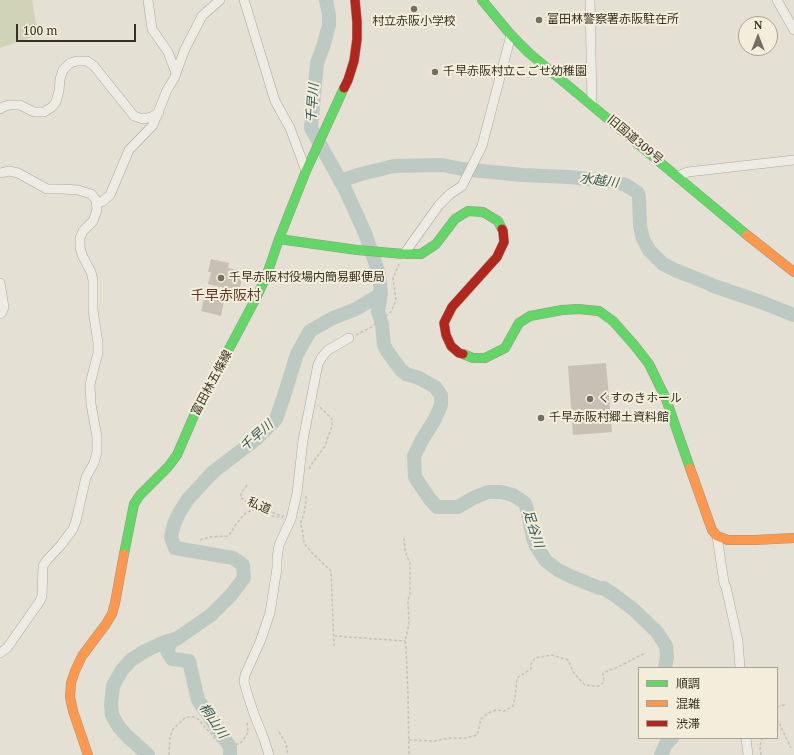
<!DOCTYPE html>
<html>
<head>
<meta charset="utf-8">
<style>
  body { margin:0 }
  #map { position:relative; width:794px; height:755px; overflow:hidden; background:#e4e0d3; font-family:"Noto Serif","Noto Sans JP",serif }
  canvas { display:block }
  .legend { position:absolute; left:638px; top:667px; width:140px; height:72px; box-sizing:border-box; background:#f3eedb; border:1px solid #a9a291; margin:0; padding:5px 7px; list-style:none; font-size:12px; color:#393023 }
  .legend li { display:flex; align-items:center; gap:8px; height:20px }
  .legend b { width:20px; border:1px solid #a9a291 }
  .north { position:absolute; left:738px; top:16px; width:40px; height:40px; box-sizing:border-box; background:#f3eedb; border:1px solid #a9a291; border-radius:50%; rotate:0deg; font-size:11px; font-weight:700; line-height:16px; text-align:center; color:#393023 }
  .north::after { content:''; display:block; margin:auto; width:14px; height:18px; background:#756e61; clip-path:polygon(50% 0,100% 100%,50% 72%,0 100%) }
  .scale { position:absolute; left:16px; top:24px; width:120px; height:18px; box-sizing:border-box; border:2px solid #393023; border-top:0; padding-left:5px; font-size:12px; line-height:14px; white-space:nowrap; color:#393023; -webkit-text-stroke:3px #f3eedb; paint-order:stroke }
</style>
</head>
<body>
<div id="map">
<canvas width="794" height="755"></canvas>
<ul class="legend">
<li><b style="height:5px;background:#63d668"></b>順調</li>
<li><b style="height:5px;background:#ff974d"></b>混雑</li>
<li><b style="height:5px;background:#b3261e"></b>渋滞</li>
</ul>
<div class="north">N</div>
<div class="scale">100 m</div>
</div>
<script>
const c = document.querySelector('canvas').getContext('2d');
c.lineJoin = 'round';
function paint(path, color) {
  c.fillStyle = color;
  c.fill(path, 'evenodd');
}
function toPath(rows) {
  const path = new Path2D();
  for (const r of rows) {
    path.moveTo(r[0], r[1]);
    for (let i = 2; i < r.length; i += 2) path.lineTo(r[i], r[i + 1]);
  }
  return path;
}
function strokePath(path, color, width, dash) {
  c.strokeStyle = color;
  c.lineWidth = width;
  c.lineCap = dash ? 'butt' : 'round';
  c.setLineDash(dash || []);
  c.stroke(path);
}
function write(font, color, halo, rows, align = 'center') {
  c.font = font + ' "Noto Serif","Noto Sans JP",serif';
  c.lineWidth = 4;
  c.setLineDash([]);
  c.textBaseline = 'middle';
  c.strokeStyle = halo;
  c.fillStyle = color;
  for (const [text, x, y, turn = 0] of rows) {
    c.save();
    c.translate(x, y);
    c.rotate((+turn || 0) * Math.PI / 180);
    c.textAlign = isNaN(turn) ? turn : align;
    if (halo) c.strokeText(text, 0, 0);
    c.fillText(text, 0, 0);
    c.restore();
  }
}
paint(toPath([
  [0,0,32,0,38,35,0,48]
]), '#d1d3b8');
strokePath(toPath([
  [326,0,329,15,329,25,323,47,317,63,311,128,345,189,365,233,379,274,381,294,378,311,382,325,384,345,387,351,401,370,406,374,419,378,435,387,441,395,441,405,435,419,422,440,414,456,415,477,429,498,437,507,458,507,473,498,488,492,501,492,513,495,525,503,528,513,533,538,536,546,546,561,558,570,570,576,599,588,604,588,605,589,613,594,633,609,657,632,666,646,667,657,665,668],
  [340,181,361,174,394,166,442,165,462,169,522,175,569,177,615,182,626,185,638,193,639,197,640,226,643,239,649,250,663,264,675,270,710,284,711,285,758,301,794,315],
  [178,638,171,642,167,651,172,659,189,661,198,700,230,747,230,755],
  [148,755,126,735,119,727,112,715,111,704,113,686,122,670,131,660,145,651,160,644,178,638,211,615,231,595,244,578,243,565,233,558,175,548,171,537,174,524,179,513,188,499,213,472,256,439,276,419,283,399,297,354,310,331,333,318,356,309,381,294],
  [661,755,666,744,672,738]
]), '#bdcac3', 14);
paint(toPath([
  [211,259,229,263,228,268,237,270,236,276,242,278,239,291,208,284,211,272,208,272],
  [207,287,226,292,221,316,201,311],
  [606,363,612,432,573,435,568,366]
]), '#c8c0b4');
const street = toPath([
  [244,0,275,101,290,128,306,171],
  [590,0,592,105],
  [777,0,794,30],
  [176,73,185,49,202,16,220,0],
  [0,109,3,107,9,105,20,105,34,112,44,112,52,107,56,102,59,91,60,79,63,70,70,63,77,61,87,61,94,66,134,116,143,119,152,117,159,112],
  [0,173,9,171,18,173,47,189,62,189,78,190,91,194,96,200,97,210,93,221,83,231,80,238,80,247,82,255,91,272,93,280,93,310,98,343,98,353,93,372,90,385,91,404,97,437,97,452,94,463,86,477,76,521,73,529,61,545,47,560,43,566,42,596,40,601,7,648,0,653],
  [678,176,688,172,794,160],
  [97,204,103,201,110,195,129,150,153,125,167,90,175,77,176,73,168,52,152,29,148,0],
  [404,254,439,205,450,194,462,186,482,146,511,35],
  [0,283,4,307,2,312,0,314],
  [717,536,724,583,726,587,738,641,740,668],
  [746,738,748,755],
  [269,755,264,739,254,714,248,696,244,682,245,675,260,642,270,613,277,568,277,558,279,545,291,519,297,493,303,440,318,364,322,357,328,350,349,338]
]);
const fast = toPath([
  [482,0,511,35,529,53,747,235],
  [279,239,357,250,404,254,421,254,436,244,455,219,468,211,483,212,498,221,502,229],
  [463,354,473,358,485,358,505,348,519,323,530,316,562,310,578,309,599,311,613,321,635,346,649,364,666,399,690,468],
  [124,554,134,504,140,495,168,467,177,455,196,411,255,300,266,277,279,239,306,171,344,88]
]);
const slow = toPath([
  [747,235,794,272],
  [690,468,712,530,717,536,728,540,755,540,794,538],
  [88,755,73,711,70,697,71,683,75,671,82,656,106,624,112,614,115,603,124,554]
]);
const jam = toPath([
  [344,88,348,80,354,61,357,39,357,22,355,0],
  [463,354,459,353,451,346,446,335,444,323,452,307,497,257,504,242,503,231,502,229]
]);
strokePath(street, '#aaa69b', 10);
strokePath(fast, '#9a958b', 10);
strokePath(slow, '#9a958b', 10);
strokePath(jam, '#9a958b', 10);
strokePath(toPath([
  [356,335,370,328,391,312,396,300,393,278,399,264],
  [309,469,313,462,325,446,332,426,332,419,318,405],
  [247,485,242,492,240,497,248,503,282,516,284,516],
  [306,496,306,500,304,514,300,524,302,528,304,543,312,553,331,571,334,646],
  [404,538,405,550,407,557,410,562,410,594,408,600,409,624,405,641,406,646,408,697,409,755],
  [200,540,210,537,227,536,230,534,236,524,244,515,247,512,253,510,262,512,272,516,283,518],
  [334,636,405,641],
  [777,707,787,704],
  [777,719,791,748],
  [279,732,286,744,288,755],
  [409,740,434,741,449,738,466,738,477,735,481,719,488,713,496,710,504,711,513,706,515,698,517,678,531,669,531,664,535,658,552,655,568,660,574,673,581,681,585,685,594,686,599,686,604,682,603,673,618,667,639,656,646,653],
  [169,755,170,737,173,729,186,717,194,717,198,719,217,741,224,744,239,744,244,739,248,732,247,721],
  [761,755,760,746,762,738]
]), '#c6c2ba', 1.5, [3, 2]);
strokePath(street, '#edebe3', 9);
strokePath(fast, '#63d668', 9);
strokePath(slow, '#ff974d', 9);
strokePath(jam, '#b3261e', 9);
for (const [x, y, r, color] of [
  [414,9,4,"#756e61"],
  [539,20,4,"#756e61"],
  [435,72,4,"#756e61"],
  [221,278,4,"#756e61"],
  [590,399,4,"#756e61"],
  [541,418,4,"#756e61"]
]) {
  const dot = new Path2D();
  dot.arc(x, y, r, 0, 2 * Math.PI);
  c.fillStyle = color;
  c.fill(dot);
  strokePath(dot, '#f3eedb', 1.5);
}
write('12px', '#393023', '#f3eedb', [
  ["富田林警察署赤阪駐在所",547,20],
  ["村立赤阪小学校",414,22,"center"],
  ["千早赤阪村立こごせ幼稚園",443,72],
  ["千早赤阪村役場内簡易郵便局",229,278],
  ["くすのきホール",598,399],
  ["千早赤阪村郷土資料館",549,418]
], 'left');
write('12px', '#393023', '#f3eedb', [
  ["旧国道309号",635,140,40],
  ["富田林五條線",212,383,-62],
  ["私道",259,506,23]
]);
write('italic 13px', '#345757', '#f3eedb', [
  ["千早川",313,103,-86],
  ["水越川",599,181,8],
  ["千早川",257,436,-42],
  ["足谷川",533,529,72],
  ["桐山川",213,721,56]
]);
write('14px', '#613827', '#f3eedb', [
  ["千早赤阪村",226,296]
]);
</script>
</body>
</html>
